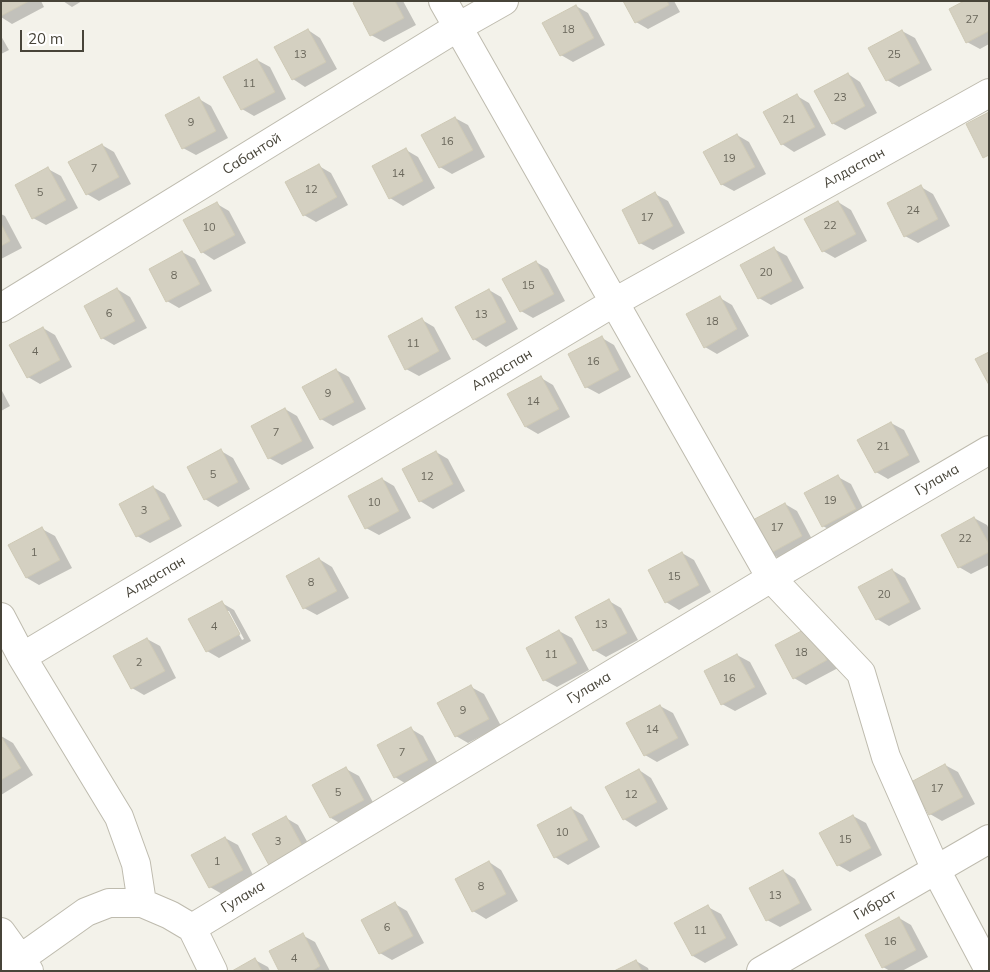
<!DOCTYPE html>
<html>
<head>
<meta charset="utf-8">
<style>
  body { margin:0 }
  #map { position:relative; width:990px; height:972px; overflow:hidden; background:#f3f2ea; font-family:Mulish,sans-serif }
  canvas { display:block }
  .frame { position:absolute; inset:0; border:2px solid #474439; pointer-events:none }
  .scale { position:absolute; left:20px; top:30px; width:64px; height:22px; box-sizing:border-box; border:2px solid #474439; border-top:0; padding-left:6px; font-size:15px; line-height:18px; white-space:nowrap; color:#474439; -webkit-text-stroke:4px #fff; paint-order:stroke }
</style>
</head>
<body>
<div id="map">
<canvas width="990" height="972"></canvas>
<div class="frame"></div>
<div class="scale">20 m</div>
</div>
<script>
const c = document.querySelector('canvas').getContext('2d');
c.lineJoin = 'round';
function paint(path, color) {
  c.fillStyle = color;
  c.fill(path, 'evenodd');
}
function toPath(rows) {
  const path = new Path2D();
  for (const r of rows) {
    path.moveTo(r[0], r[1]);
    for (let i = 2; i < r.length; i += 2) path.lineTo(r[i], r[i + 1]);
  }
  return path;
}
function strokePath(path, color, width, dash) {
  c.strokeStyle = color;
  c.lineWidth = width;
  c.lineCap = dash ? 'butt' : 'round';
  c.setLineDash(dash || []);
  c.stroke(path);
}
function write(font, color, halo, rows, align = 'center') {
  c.font = font + ' Mulish,sans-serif';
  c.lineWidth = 4.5;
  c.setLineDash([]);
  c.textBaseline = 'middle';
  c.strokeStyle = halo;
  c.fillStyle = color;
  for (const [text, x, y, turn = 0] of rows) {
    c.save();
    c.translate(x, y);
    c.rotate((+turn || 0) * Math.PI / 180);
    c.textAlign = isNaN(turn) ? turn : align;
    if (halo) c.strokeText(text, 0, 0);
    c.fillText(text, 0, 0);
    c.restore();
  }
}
paint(toPath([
  [1,1,41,1,44,7,12,24,1,17],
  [63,1,82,1,72,7],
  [359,1,403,1,416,25,384,42,371,35],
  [625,1,674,1,680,12,648,29,636,22],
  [967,1,989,1,989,44,980,49,967,42],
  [576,6,588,13,605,45,573,62,561,55],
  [308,30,320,38,337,69,305,87,293,79],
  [902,31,915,38,932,70,899,87,887,80],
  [1,36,9,50,1,54],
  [257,60,270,67,286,99,254,116,242,109],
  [848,74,860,82,877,113,845,130,832,123],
  [797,96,809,103,826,135,794,152,782,144],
  [199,99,211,106,228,138,196,155,183,148],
  [455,118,468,125,485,157,452,174,440,167],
  [737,135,749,142,766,174,734,191,721,184],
  [102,145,114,152,131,184,99,201,87,194],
  [406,150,418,157,435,188,403,206,390,198,374,167],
  [319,166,331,173,348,205,316,222,304,215],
  [48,169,61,176,78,208,46,225,33,218],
  [921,187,933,194,950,226,918,243,905,236],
  [655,194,668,201,685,233,653,250,640,243],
  [838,202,851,210,867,241,835,258,823,251],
  [217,204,229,211,246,243,214,260,202,252],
  [1,214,5,216,22,248,1,259],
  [774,249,787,256,804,288,771,305,759,298],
  [182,252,195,259,212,291,179,308,167,301],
  [536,262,548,269,565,301,533,318,521,311],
  [117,289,130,297,147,328,114,345,102,338],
  [489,290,501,297,518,329,486,347,474,339],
  [720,298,732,305,749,336,717,354,705,347],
  [422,320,434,327,451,359,419,376,406,369],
  [43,328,55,335,72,367,40,384,28,377],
  [602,338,614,345,631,377,599,394,586,387],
  [336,370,349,377,366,409,333,426,321,419],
  [541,378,553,385,570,417,538,434,526,427],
  [1,389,10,406,1,411],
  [285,409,297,416,314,448,282,465,269,458],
  [891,423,904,430,920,462,888,479,876,472],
  [221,451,233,458,250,489,218,507,205,499,188,468],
  [436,452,448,459,465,491,433,509,420,501,403,470],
  [838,477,851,484,867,516,835,533,823,526],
  [382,479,394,486,411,518,379,535,366,528],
  [153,487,165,494,182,526,150,543,137,536],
  [785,504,797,511,814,543,782,560,770,553],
  [974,518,987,525,989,529,989,565,971,574,959,567],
  [42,529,55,536,72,568,39,585,27,578,10,546],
  [682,553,694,560,711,592,679,610,666,602,649,570],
  [319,559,332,567,349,598,317,615,304,608],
  [892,570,905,578,921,609,889,626,877,619],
  [609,601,621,608,638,640,606,657,594,650],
  [222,603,234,610,251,641,219,658,207,651],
  [226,611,229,611,244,639,242,640],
  [809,629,838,668,806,685,794,678],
  [559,631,572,638,589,670,557,687,544,680],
  [147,639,160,646,176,678,144,695,132,688],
  [737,655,750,662,767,694,735,711,722,704],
  [471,687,484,694,501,726,468,743,456,736],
  [660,706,673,713,689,745,657,762,645,755],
  [411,729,423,736,440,768,408,785,395,777,378,746],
  [1,736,13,743,33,775,1,795],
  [945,765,958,772,975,804,942,821,930,814],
  [346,769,359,776,376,808,343,825,331,818],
  [639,770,651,778,668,809,636,827,624,819],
  [571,808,583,815,600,847,568,865,555,857,538,826],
  [853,816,866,823,882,855,850,872,838,865],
  [286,818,298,825,315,856,283,873],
  [225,838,238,845,254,877,222,894,210,887],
  [489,862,501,870,518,901,486,919,473,911,457,880],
  [783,871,795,879,812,910,780,927,767,920,751,889],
  [395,904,407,911,424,943,392,960,380,953],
  [708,907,721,914,738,945,705,963,693,956,676,924],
  [899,918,911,925,928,957,902,971,890,971,883,967],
  [302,935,315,942,330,971,280,971],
  [255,960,268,967,270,971,234,971],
  [636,961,648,968,649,971,617,971]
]), '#0003');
const building = toPath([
  [1,1,29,1,1,16,1,1],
  [356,1,395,1,404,18,370,36,353,3,356,1],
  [623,1,667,1,669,5,635,23,623,1],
  [964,1,989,2,989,31,966,43,949,9,964,1],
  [576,5,594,38,560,56,542,23,576,5],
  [308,29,326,62,292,80,274,47,308,29],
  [902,30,920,63,886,81,868,48,902,30],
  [257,59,275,92,241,110,223,77,257,59],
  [848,73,865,106,832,124,814,91,848,73],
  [797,94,815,127,781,145,763,112,797,94],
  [199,97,216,131,182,149,165,115,199,97],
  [989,112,989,155,983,158,966,124,989,112],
  [455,117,473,150,439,168,421,135,455,117],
  [737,134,755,167,721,185,703,152,737,134],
  [102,144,119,177,86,195,68,162,102,144],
  [406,148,423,181,389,199,372,166,406,148],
  [319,164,337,197,303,216,285,182,319,164],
  [48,167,66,200,32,219,15,185,48,167],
  [921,185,938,219,904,237,887,203,921,185],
  [655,192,673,226,639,244,622,210,655,192],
  [838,201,856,234,822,252,804,219,838,201],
  [217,202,235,235,201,253,183,220,217,202],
  [1,224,10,241,1,246,1,224],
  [774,247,792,281,758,299,740,265,774,247],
  [182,251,200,284,166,302,149,269,182,251],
  [536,261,554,294,520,312,502,279,536,261],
  [117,288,135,321,101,339,84,306,117,288],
  [489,289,506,322,473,340,455,307,489,289],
  [720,296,737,329,704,348,686,314,720,296],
  [422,318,439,351,405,370,388,336,422,318],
  [43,327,60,360,27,378,9,345,43,327],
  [602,336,619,370,585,388,568,354,602,336],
  [989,352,989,385,975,359,989,352],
  [336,369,354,402,320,420,302,387,336,369],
  [541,376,559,409,525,427,507,394,541,376],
  [285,408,302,441,268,459,251,426,285,408],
  [891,422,909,455,875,473,857,440,891,422],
  [221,449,238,482,204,500,187,467,221,449],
  [436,451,453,484,419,502,402,469,436,451],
  [838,475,856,509,822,527,804,493,838,475],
  [382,478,399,511,365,529,348,496,382,478],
  [153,486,170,519,136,537,119,504,153,486],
  [785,503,802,536,769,554,751,521,785,503],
  [974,517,989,544,989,552,958,568,941,535,974,517],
  [42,527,60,560,26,578,8,545,42,527],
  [682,552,699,585,665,603,648,570,682,552],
  [319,558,337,591,303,609,286,576,319,558],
  [892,569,910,602,876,620,858,587,892,569],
  [609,599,627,633,593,651,575,617,609,599],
  [222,601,240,634,206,652,188,619,222,601],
  [809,627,827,660,793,679,775,645,809,627],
  [559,630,577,663,543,681,526,648,559,630],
  [147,638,165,671,131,689,113,656,147,638],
  [737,654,755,687,721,705,704,671,737,654],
  [471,685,489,719,455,737,437,703,471,685],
  [660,705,678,738,644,756,626,723,660,705],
  [411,727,428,760,394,778,377,745,411,727],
  [1,736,21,768,1,780,1,736],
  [945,764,963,797,929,815,911,782,945,764],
  [346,767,364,800,330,818,312,785,346,767],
  [639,769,657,802,623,820,605,787,639,769],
  [571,807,588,840,554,858,537,825,571,807],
  [853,815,871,848,837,866,819,833,853,815],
  [286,816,304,849,270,867,252,834,286,816],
  [225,837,243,870,209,888,191,855,225,837],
  [489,861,506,894,472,912,455,879,489,861],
  [783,870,800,903,766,921,749,888,783,870],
  [395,902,413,936,379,954,361,920,395,902],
  [708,905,726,938,692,956,674,923,708,905],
  [899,917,916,950,882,968,865,935,899,917],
  [303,933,320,966,312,971,279,971,269,951,303,933],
  [255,958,262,971,232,971,255,958],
  [636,960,642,971,614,971,636,960]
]);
paint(building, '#d4d0c1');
strokePath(building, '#cec9b5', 1);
const minor = toPath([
  [443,1,771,578,861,673,886,757,936,870,989,970],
  [1,308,458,27,504,1],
  [1,617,22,657,119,817,136,864,142,903],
  [22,657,613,303,989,93],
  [192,928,771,578,989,450],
  [1,932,29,971],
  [3,971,86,912,109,903,142,903,170,915,192,928,213,971],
  [761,971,989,839]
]);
strokePath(minor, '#bebbae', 30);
strokePath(minor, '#fff', 28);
write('11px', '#6a675b', null, [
  ["27",972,20],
  ["18",568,30],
  ["13",300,55],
  ["25",894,55],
  ["11",249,84],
  ["23",840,98],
  ["21",789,120],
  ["9",191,123],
  ["16",447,142],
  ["19",729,159],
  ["7",94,169],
  ["14",398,174],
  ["12",311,190],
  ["5",40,193],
  ["24",913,211],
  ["17",647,218],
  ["22",830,226],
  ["10",209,228],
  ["20",766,273],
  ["8",174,276],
  ["15",528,286],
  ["6",109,314],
  ["13",481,315],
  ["18",712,322],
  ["11",413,344],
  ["4",35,352],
  ["16",593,362],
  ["9",328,394],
  ["14",533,402],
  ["7",276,433],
  ["21",883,447],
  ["5",213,475],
  ["12",427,477],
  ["19",830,501],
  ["10",374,503],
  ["3",144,511],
  ["17",777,528],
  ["22",965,539],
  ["1",34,553],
  ["15",674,577],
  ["8",311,583],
  ["20",884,595],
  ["13",601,625],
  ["4",214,627],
  ["18",801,653],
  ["11",551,655],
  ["2",139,663],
  ["16",729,679],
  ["9",463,711],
  ["14",652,730],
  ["7",402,753],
  ["17",937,789],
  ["5",338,793],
  ["12",631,795],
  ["10",562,833],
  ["15",845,840],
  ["3",278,842],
  ["1",217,862],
  ["8",481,887],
  ["13",775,896],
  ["6",387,928],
  ["11",700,931],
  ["16",890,942],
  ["4",294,959]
]);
write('14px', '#474439', '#fff', [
  ["Сабантой",252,154,-32],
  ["Алдаспан",854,168,-29],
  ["Алдаспан",502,370,-31],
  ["Гулама",937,480,-30],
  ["Алдаспан",155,577,-31],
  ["Гулама",589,688,-31],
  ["Гулама",243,897,-31],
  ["Гибрат",875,905,-30]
]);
</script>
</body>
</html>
